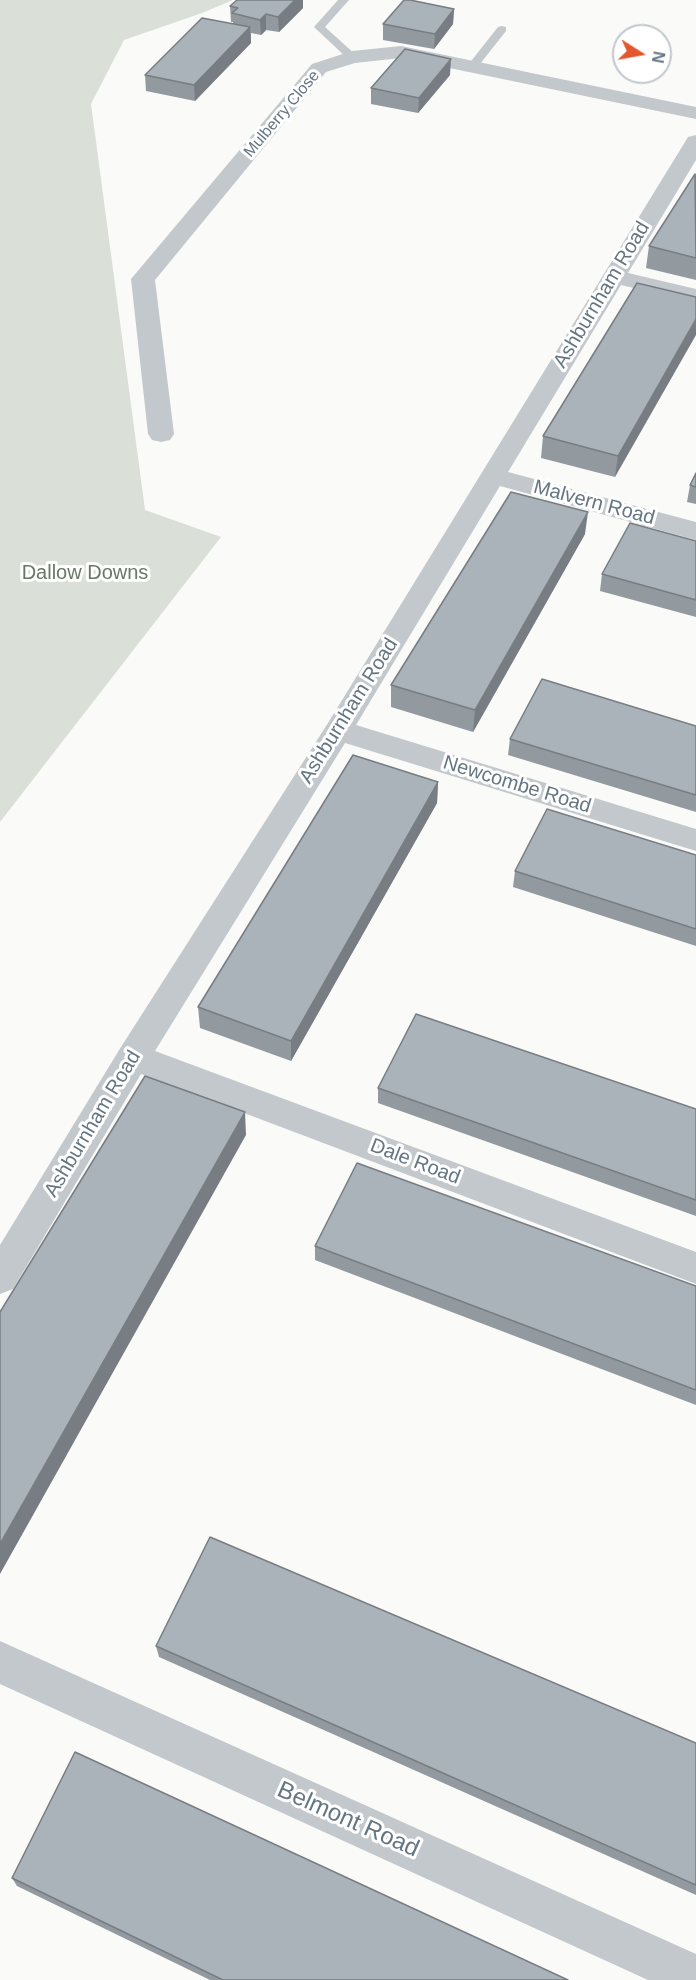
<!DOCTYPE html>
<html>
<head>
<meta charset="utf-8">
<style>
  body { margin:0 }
  #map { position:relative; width:696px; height:1980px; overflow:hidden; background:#fafaf8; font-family:Arial,sans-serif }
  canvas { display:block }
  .north { position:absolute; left:612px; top:24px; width:60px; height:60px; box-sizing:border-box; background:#fff; border:2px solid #c1c8cd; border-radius:50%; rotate:101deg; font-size:16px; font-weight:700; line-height:24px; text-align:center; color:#657683 }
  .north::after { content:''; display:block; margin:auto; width:21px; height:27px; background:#e4572e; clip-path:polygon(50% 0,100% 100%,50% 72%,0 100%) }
</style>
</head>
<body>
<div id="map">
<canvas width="696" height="1980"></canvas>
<div class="north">N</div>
</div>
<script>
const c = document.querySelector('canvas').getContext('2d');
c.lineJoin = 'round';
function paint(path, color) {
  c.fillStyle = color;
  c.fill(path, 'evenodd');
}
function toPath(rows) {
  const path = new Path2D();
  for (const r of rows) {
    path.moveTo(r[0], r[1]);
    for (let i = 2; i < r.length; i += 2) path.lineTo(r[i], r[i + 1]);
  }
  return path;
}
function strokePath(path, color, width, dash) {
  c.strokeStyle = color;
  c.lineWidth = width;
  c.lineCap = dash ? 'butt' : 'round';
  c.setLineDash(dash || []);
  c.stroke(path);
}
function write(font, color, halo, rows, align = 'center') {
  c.font = font + ' Arial,sans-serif';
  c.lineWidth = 6;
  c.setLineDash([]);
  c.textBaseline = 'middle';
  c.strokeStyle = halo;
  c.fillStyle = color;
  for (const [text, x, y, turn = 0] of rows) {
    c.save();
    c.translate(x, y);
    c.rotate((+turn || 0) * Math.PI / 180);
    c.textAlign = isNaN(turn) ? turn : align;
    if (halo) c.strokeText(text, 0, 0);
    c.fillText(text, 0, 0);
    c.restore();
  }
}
paint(toPath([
  [0,0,233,0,202,13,124,40,91,104,145,510,221,537,0,822]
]), '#dadfd7');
paint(toPath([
  [338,0,349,0,325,27,356,55,356,59,348,59,314,27,338,0],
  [502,26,506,27,506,31,476,69,468,69,468,65,498,27,502,26]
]), '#c3c8cc');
paint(toPath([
  [401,46,696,107,696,119,401,58,355,63,326,72,155,280,174,434,170,440,161,442,152,440,148,434,131,279,312,64,352,51,401,46],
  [696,135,696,160,628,273,696,289,696,303,621,285,508,472,696,522,696,540,500,486,356,725,696,829,696,851,345,743,155,1051,696,1252,696,1284,141,1074,13,1289,0,1294,0,1245,121,1047,328,723,685,142,688,137,696,135],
  [0,1641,696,1954,696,1980,648,1980,0,1684,0,1641]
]), '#c3c8cc');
paint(toPath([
  [230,6,303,8,279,32,266,30,261,35,251,33,251,43,195,101,146,91,145,75,233,24,233,22,231,22],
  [454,9,453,24,434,49,383,40,383,24],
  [450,75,418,113,371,104,371,88],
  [696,174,696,280,646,268,649,246],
  [696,297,615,477,541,458,543,436],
  [696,473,696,504,687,502,690,485],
  [585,534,473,732,391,707,391,685],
  [696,541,696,617,600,591,602,574],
  [696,726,696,812,508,755,510,739],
  [438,782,437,803,291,1061,200,1028,198,1007],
  [696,855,696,946,513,887,515,871],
  [378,1088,696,1109,696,1216,378,1103],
  [315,1246,696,1286,696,1405,315,1260],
  [156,1646,696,1743,696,1895,159,1657],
  [12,1878,568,1980,210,1980,17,1886]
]), '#929a9f');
paint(toPath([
  [295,0,303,0,303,8,279,32,278,17],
  [454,9,453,24,434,49,435,34],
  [266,14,266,30,261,35,260,20],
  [250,27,251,43,195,101,194,85],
  [451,59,450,75,418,113,419,98],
  [696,319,696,335,615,477,618,456],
  [588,512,585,534,473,732,475,710],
  [438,782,437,803,291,1061,291,1041],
  [245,1112,246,1135,0,1574,0,1544]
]), '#777d82');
const building = toPath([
  [237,0,295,0,278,17,266,14,260,20,232,13,238,8,230,6,237,0],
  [404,0,410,0,454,9,435,34,383,24,404,0],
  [202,18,250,27,194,85,145,75,202,18],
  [405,49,451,59,419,98,371,88,405,49],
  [695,174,696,258,649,246,695,174],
  [637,283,696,297,696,319,618,456,543,436,637,283],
  [696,473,696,487,690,485,696,473],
  [511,492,588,512,475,710,391,685,511,492],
  [630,523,696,541,696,600,602,574,630,523],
  [542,679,696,726,696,795,510,739,542,679],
  [353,755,438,782,291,1041,198,1007,353,755],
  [547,809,696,855,696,929,515,871,547,809],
  [416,1014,696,1109,696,1200,378,1088,416,1014],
  [145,1076,245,1112,0,1544,0,1312,145,1076],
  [357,1163,696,1286,696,1390,315,1246,357,1163],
  [210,1537,696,1743,696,1885,156,1646,210,1537],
  [75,1752,568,1980,223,1980,12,1878,75,1752]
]);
paint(building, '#aab3b9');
strokePath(building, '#777d82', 1.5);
write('16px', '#657683', '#fff', [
  ["Mulberry Close",282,114,-50]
]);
write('20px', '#657683', '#fff', [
  ["Ashburnham Road",602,295,-59],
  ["Malvern Road",594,503,15],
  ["Ashburnham Road",349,711,-58],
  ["Newcombe Road",517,785,17],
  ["Ashburnham Road",93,1124,-59],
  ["Dale Road",415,1162,21]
]);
write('20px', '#687a64', '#fff', [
  ["Dallow Downs",85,573]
]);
write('24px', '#657683', '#fff', [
  ["Belmont Road",348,1820,24]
]);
</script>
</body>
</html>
